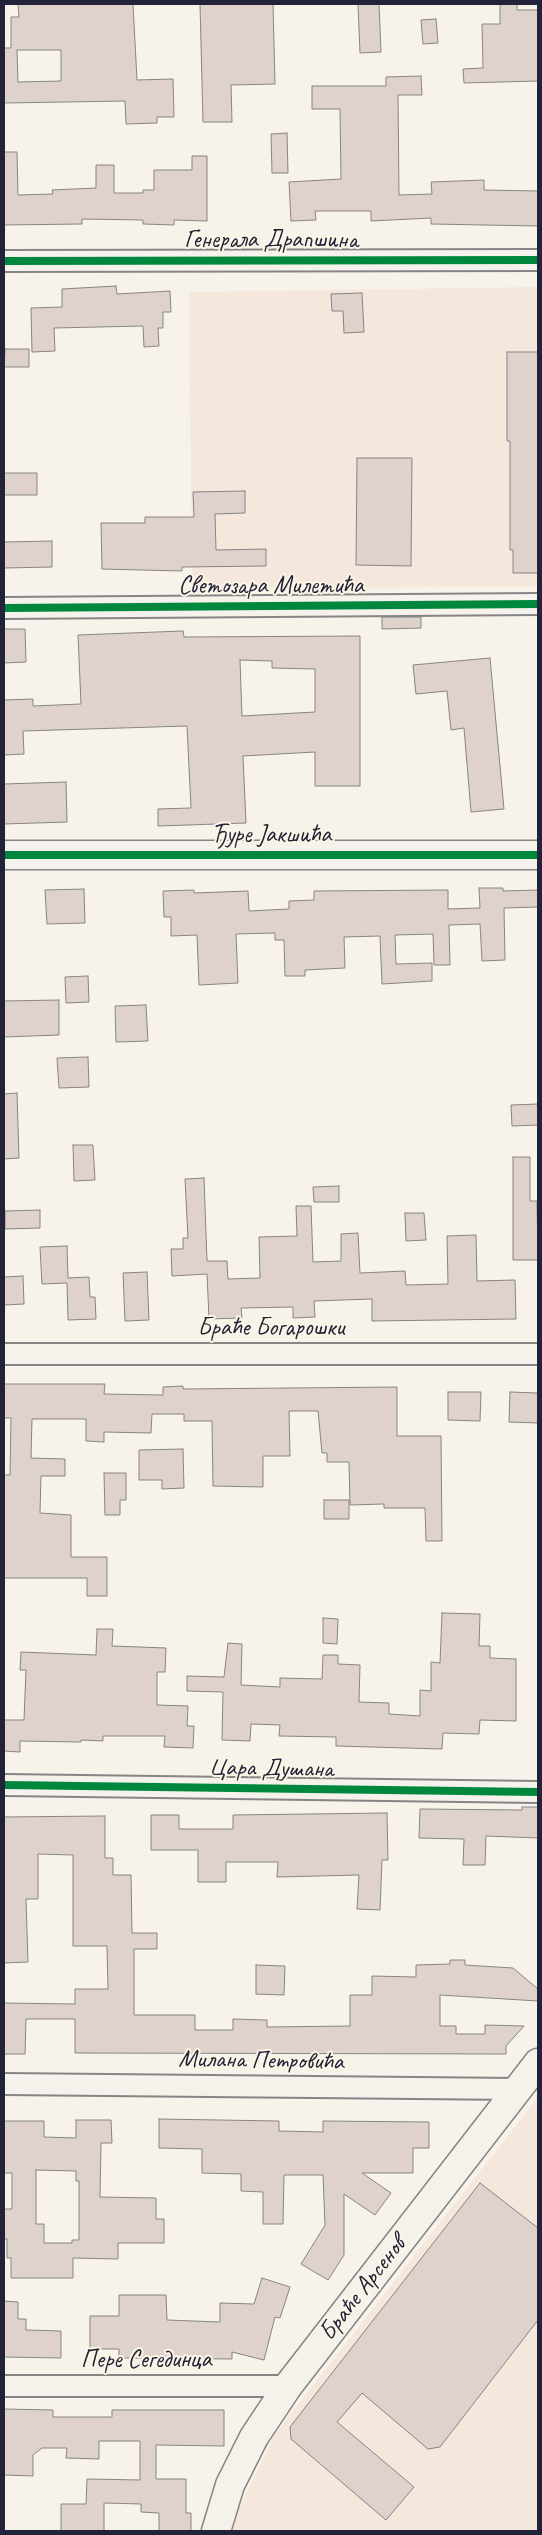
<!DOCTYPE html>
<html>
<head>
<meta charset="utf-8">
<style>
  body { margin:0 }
  #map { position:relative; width:542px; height:2535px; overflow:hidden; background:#f7f3ea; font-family:Caveat,sans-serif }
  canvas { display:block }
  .frame { position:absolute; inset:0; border:5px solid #22223b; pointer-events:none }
</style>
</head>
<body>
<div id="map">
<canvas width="542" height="2535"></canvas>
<div class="frame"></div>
</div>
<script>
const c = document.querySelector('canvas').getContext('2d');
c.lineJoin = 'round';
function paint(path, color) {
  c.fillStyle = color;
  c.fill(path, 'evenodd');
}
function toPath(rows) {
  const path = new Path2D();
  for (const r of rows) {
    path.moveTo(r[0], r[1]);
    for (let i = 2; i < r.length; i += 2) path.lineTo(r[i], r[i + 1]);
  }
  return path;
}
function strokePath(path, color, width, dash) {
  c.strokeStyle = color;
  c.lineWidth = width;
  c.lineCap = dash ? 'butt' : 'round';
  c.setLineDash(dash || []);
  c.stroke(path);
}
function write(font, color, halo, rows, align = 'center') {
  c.font = font + ' Caveat,sans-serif';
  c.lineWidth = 4;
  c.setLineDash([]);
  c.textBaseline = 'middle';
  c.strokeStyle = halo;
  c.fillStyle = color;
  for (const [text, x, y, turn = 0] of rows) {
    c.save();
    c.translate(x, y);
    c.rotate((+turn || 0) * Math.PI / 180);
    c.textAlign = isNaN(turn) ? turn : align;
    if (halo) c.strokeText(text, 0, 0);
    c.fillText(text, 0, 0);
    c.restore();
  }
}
paint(toPath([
  [538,287,538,587,192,588,189,292],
  [538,2097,538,2531,232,2531,233,2520,275,2434]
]), '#f5e7dc');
const building = toPath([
  [18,4,133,4,137,80,173,79,174,117,157,117,157,123,126,124,125,101,4,103,4,48,11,48,11,17,19,17,18,4],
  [17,50,61,50,61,81,18,82,17,50],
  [200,4,273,4,275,84,231,85,232,122,203,122,200,4],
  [358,4,379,4,381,52,360,53,358,4],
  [500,4,517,4,517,10,538,10,538,81,464,83,463,69,483,68,482,24,500,24,500,4],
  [436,19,438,43,423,44,421,20,436,19],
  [421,76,422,95,398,95,399,195,432,194,431,182,484,180,484,190,538,191,538,226,431,224,431,218,371,221,371,211,315,211,316,220,291,221,289,182,341,179,340,109,312,109,312,86,386,86,386,77,421,76],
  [287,133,288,173,272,173,271,134,287,133],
  [4,152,17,152,18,195,53,194,52,190,96,188,96,165,114,165,114,193,143,193,143,190,154,190,154,170,192,170,192,156,207,156,207,221,174,220,174,225,143,224,143,220,82,219,82,224,4,225,4,152],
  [116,286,117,294,170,291,171,312,163,312,163,328,158,328,159,346,144,347,143,326,54,328,55,351,32,352,31,308,62,307,62,289,116,286],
  [362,293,364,332,344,333,343,311,332,311,331,294,362,293],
  [5,349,29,349,29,367,4,367,5,349],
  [507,352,538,352,538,573,513,573,513,550,510,550,510,441,507,441,507,352],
  [357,458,412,458,411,566,356,565,357,458],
  [4,473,37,473,37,495,4,495,4,473],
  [245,491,245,513,215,514,216,550,266,549,266,566,182,567,182,571,102,569,101,523,145,523,145,517,194,517,193,492,245,491],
  [52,541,52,567,4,568,4,542,52,541],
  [382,617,421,617,421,628,382,629,382,617],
  [4,629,25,629,26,662,4,663,4,629],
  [183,631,184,637,360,636,360,786,315,786,315,752,243,756,246,823,158,826,158,809,191,808,187,726,23,731,24,754,4,755,4,700,33,699,33,706,81,704,78,635,183,631],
  [240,660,272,661,272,668,315,669,315,712,242,716,240,660],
  [490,658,504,809,471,812,464,728,451,730,447,691,416,694,413,665,490,658],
  [66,782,67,822,4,824,4,784,66,782],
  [479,888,503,888,503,891,538,890,538,907,504,908,505,960,482,961,480,924,449,925,450,965,434,965,433,934,395,935,396,964,432,963,432,981,382,984,380,936,344,937,345,968,305,970,305,976,285,976,284,940,275,940,275,933,236,934,238,983,199,985,197,935,171,936,171,917,164,917,163,891,194,890,194,893,248,891,249,911,289,909,289,901,314,900,314,891,448,890,448,909,480,908,479,888],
  [84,889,85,923,47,924,45,890,84,889],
  [88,976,89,1002,66,1003,65,977,88,976],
  [59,1000,59,1035,4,1037,4,1001,59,1000],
  [146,1005,148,1041,116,1042,115,1006,146,1005],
  [88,1057,89,1087,59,1088,57,1058,88,1057],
  [17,1093,19,1158,4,1159,4,1094,17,1093],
  [538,1104,538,1125,512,1126,511,1105,538,1104],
  [73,1145,93,1145,95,1180,74,1181,73,1145],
  [513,1157,530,1157,530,1201,537,1201,538,1260,513,1260,513,1157],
  [204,1178,207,1261,227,1261,228,1279,260,1278,259,1237,297,1236,296,1206,311,1206,313,1262,341,1261,341,1234,358,1233,360,1273,405,1271,406,1285,448,1284,447,1236,476,1235,477,1281,515,1280,516,1319,372,1321,372,1299,314,1301,315,1317,293,1318,293,1307,241,1308,242,1318,209,1319,207,1274,172,1276,171,1249,183,1249,183,1238,188,1238,185,1179,204,1178],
  [339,1186,339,1202,314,1202,313,1187,339,1186],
  [40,1210,40,1228,5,1229,5,1211,40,1210],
  [405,1213,424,1213,426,1240,406,1241,405,1213],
  [67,1246,68,1278,89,1277,90,1297,95,1297,96,1319,68,1320,67,1283,42,1284,40,1247,67,1246],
  [147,1272,149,1320,125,1321,123,1273,147,1272],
  [23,1276,24,1304,4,1305,4,1277,23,1276],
  [4,1384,105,1384,104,1394,163,1395,163,1387,183,1386,183,1389,397,1387,397,1436,441,1436,442,1541,426,1541,425,1508,384,1508,384,1504,350,1505,349,1462,327,1462,327,1453,322,1453,318,1411,289,1411,290,1456,263,1456,263,1487,213,1486,212,1421,184,1421,184,1414,152,1414,151,1433,104,1432,104,1442,86,1441,86,1419,32,1419,31,1458,65,1459,65,1476,41,1476,40,1513,71,1515,71,1557,107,1557,107,1596,87,1596,87,1578,4,1578,4,1475,10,1475,11,1418,4,1418,4,1384],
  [448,1392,481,1392,480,1421,448,1420,448,1392],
  [510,1392,538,1393,538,1423,509,1422,510,1392],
  [183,1449,184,1488,162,1489,162,1480,139,1480,139,1450,183,1449],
  [104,1473,126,1473,126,1500,120,1500,120,1515,105,1515,104,1473],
  [324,1500,349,1500,349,1519,324,1519,324,1500],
  [442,1613,480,1614,479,1646,490,1646,490,1658,516,1659,516,1721,480,1720,479,1734,443,1733,442,1749,336,1746,336,1737,279,1736,280,1725,251,1724,250,1741,222,1740,223,1692,187,1691,187,1676,224,1677,228,1643,242,1644,241,1685,280,1687,280,1678,322,1679,323,1655,338,1655,338,1664,360,1665,359,1702,389,1703,389,1714,420,1716,420,1690,431,1691,431,1662,440,1663,442,1613],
  [323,1618,338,1619,337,1644,323,1643,323,1618],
  [97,1629,113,1629,112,1646,166,1648,165,1672,157,1672,157,1705,188,1706,187,1726,194,1726,193,1748,164,1747,165,1736,103,1736,103,1741,81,1740,81,1742,20,1741,20,1752,4,1751,4,1720,24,1720,26,1670,20,1670,21,1652,96,1655,97,1629],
  [522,1807,538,1807,538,1838,486,1836,485,1865,463,1865,464,1839,419,1838,420,1809,522,1810,522,1807],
  [387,1813,388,1860,382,1860,380,1910,357,1909,359,1875,277,1877,278,1862,226,1862,226,1882,198,1882,198,1850,151,1850,151,1815,179,1815,179,1829,233,1829,233,1815,387,1813],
  [105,1816,105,1858,113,1858,113,1875,131,1875,132,1933,157,1933,157,1949,134,1949,134,2015,195,2015,195,2030,233,2030,233,2019,267,2020,267,2027,350,2026,350,1995,372,1995,372,1976,416,1977,416,1965,450,1964,450,1960,465,1960,465,1965,513,1968,538,1989,538,2001,440,1995,440,2026,456,2026,456,2034,485,2034,485,2025,524,2026,506,2046,506,2054,75,2053,75,2019,26,2019,25,2054,4,2054,4,2003,75,2004,75,1989,108,1989,107,1946,73,1946,73,1855,38,1854,38,1899,26,1899,28,1962,4,1963,4,1817,105,1816],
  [256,1965,285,1966,284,1995,256,1994,256,1965],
  [159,2119,279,2121,279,2131,323,2132,323,2121,429,2122,429,2148,413,2148,413,2173,362,2173,391,2193,375,2215,344,2194,344,2255,328,2280,301,2264,325,2225,323,2175,284,2175,283,2224,263,2224,263,2192,241,2191,241,2174,202,2173,202,2149,159,2148,159,2119],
  [76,2120,111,2120,112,2143,101,2143,100,2197,156,2198,156,2219,164,2219,164,2243,118,2243,118,2259,73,2258,73,2278,11,2278,11,2258,7,2258,7,2239,4,2239,4,2209,12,2209,12,2173,4,2173,4,2121,44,2121,44,2137,76,2138,76,2120],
  [36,2170,76,2171,76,2181,79,2181,79,2240,72,2240,72,2243,44,2243,44,2224,36,2224,36,2170],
  [480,2183,538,2228,538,2320,440,2447,428,2449,362,2393,337,2422,414,2487,386,2520,291,2439,290,2427,480,2183],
  [262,2278,290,2287,280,2318,275,2317,264,2360,232,2352,232,2359,119,2358,119,2349,90,2349,90,2316,119,2316,119,2295,166,2295,167,2320,220,2322,220,2303,254,2304,262,2278],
  [4,2301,18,2302,18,2319,26,2319,26,2330,61,2331,61,2358,4,2357,4,2301],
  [4,2409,53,2410,53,2417,112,2417,112,2410,224,2410,224,2446,156,2445,156,2479,186,2479,186,2513,191,2513,191,2531,159,2531,159,2513,141,2512,141,2504,104,2503,104,2531,61,2531,61,2504,86,2504,87,2479,140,2480,140,2441,99,2441,99,2459,66,2458,67,2448,42,2448,33,2455,33,2476,4,2475,4,2409]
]);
paint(building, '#dfd2cc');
strokePath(building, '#868485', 1);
const street = toPath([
  [4,261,538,260],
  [4,608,538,604],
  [4,1354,538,1354],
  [4,1785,538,1792],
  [4,2084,518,2089],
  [4,2386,288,2386]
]);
const secondary = toPath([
  [4,855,538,855],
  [216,2531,230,2485,254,2437,288,2386,538,2063]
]);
strokePath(street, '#868485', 24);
strokePath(secondary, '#868485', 31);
strokePath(street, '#f5f2ec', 20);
strokePath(secondary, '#f5f2ec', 28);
strokePath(toPath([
  [4,261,538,260],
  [4,608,538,604],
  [4,855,538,855],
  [4,1785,538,1792]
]), '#00873e', 8);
write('25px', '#22223b', '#fcf5e5', [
  ["Генерала Драпшина",271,240],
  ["Светозара Милетића",271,586],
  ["Ђуре Јакшића",271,835],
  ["Браће Богарошки",271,1328],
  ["Цара Душана",271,1769,1],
  ["Милана Петровића",261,2061,1],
  ["Браће Арсенов",363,2289,-52],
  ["Пере Сегединца",146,2360]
]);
</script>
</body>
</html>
